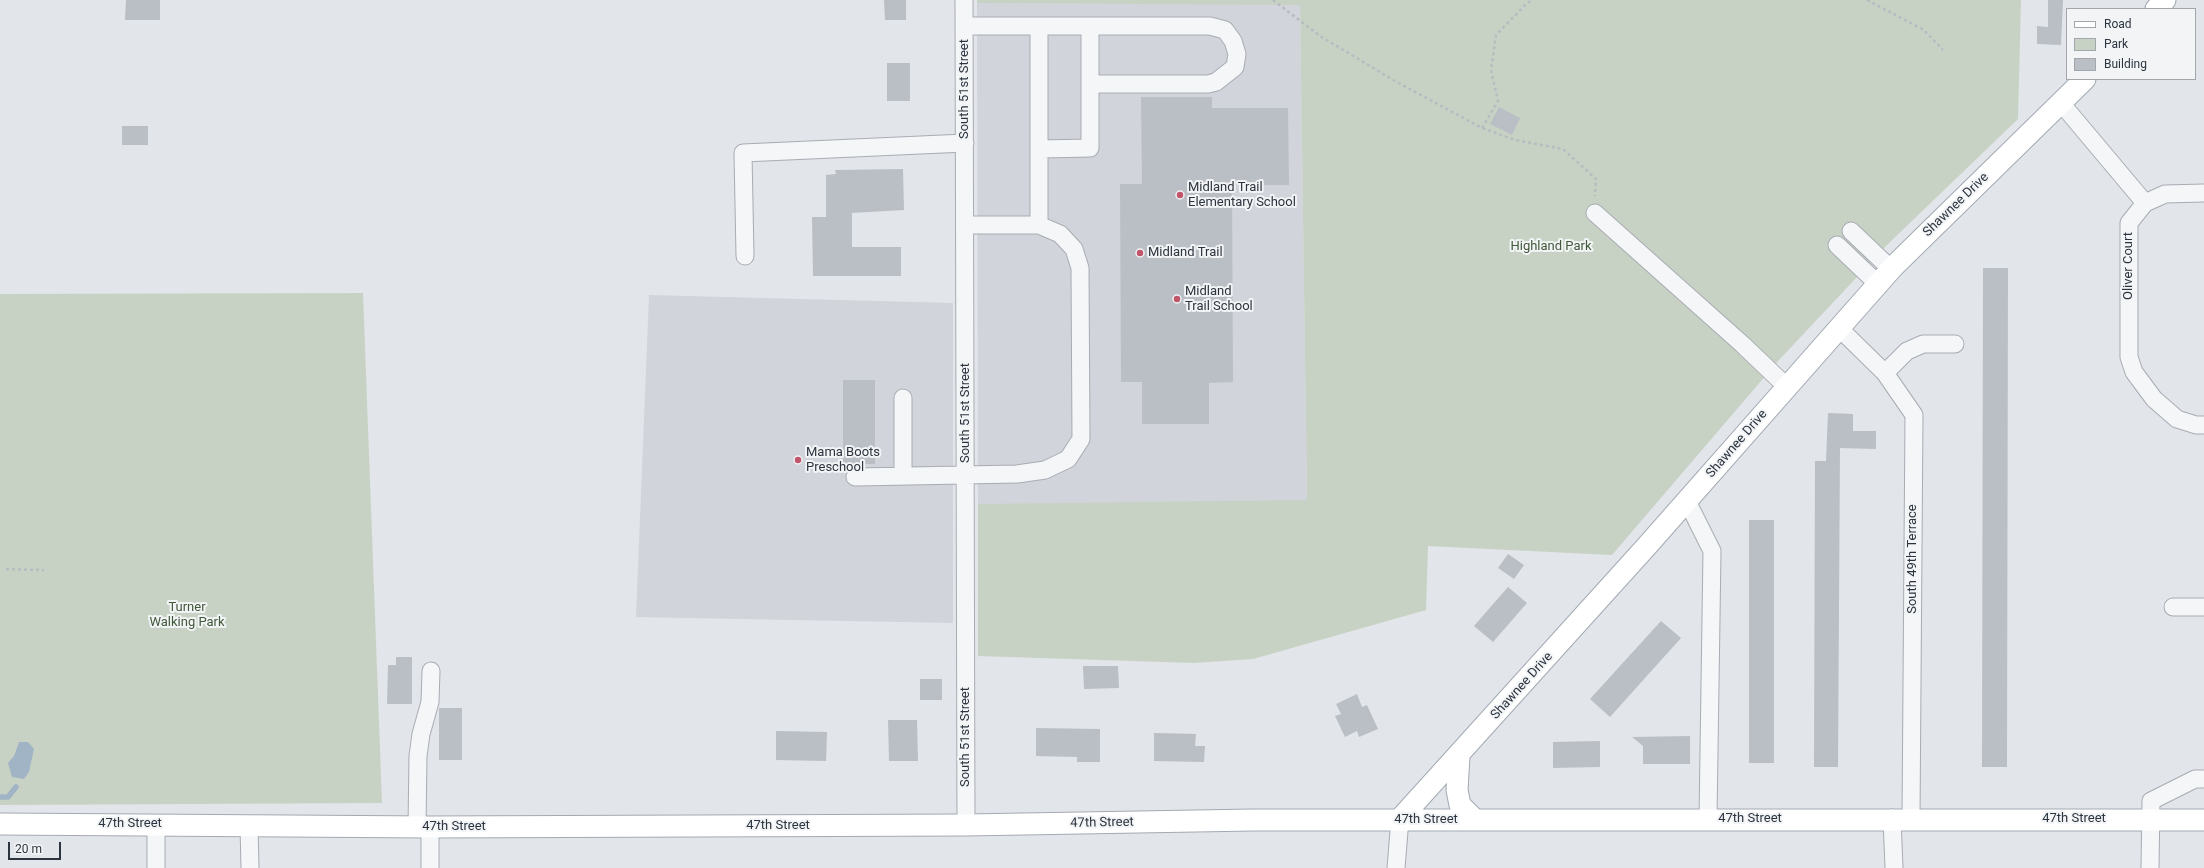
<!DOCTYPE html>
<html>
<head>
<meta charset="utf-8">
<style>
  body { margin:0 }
  #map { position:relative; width:2204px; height:868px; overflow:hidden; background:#e2e5e9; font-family:Roboto,sans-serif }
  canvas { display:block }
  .legend { position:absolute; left:2066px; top:8px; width:130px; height:72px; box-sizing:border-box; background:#f2f4f6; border:1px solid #a3a7ad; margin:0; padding:5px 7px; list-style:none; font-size:12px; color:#2c343f }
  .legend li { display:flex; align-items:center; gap:8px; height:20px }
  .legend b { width:20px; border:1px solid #a3a7ad }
  .scale { position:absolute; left:8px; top:842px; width:53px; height:18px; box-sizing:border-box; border:2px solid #2c343f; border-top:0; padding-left:5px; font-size:12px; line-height:14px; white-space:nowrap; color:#2c343f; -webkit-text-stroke:3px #f2f4f6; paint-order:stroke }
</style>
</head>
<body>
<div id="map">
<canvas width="2204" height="868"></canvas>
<ul class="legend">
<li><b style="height:5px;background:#fff"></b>Road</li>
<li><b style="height:11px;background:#c8d2c4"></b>Park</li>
<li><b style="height:11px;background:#babfc5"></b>Building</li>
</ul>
<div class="scale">20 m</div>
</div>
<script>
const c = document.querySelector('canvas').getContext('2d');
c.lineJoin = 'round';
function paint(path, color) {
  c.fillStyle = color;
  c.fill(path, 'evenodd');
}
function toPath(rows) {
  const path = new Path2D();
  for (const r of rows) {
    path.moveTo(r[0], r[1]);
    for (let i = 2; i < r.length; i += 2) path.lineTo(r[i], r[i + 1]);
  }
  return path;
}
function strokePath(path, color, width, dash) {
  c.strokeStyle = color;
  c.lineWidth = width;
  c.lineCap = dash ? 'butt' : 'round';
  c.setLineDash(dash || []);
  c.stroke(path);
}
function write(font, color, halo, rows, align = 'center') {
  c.font = font + ' Roboto,sans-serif';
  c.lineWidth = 4;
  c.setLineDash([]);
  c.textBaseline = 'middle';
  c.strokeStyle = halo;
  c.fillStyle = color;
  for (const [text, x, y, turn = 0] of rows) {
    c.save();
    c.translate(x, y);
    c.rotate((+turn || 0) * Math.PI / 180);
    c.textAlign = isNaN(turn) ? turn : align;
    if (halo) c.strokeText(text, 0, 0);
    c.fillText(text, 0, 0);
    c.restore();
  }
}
paint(toPath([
  [977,3,1300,4,1307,501,978,505],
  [649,295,953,303,953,623,636,617]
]), '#d1d4da');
paint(toPath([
  [977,0,2021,0,2018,119,1889,243,1779,360,1612,555,1428,546,1426,610,1253,659,1194,663,978,656,978,504,1307,500,1300,5,977,3],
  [363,293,382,803,0,805,0,294]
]), '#c8d2c4');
paint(toPath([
  [19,742,28,742,34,749,29,772,24,779,12,777,8,763,14,756]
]), '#a1b4c5');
strokePath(toPath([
  [0,797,8,797,16,787]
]), '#a1b4c5', 5.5);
paint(toPath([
  [126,0,160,0,160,20,125,20],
  [884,0,906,0,906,20,885,20],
  [2048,0,2063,0,2061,45,2037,44,2037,26,2048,27],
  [887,63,910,63,910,101,887,101],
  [1141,97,1212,97,1212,108,1288,108,1289,185,1232,185,1233,382,1209,383,1209,424,1142,424,1142,382,1121,382,1120,184,1142,184],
  [1499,107,1520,118,1512,135,1490,124],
  [122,126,148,126,148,145,122,145],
  [903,169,904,210,852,213,852,247,901,247,901,276,813,276,812,217,826,217,826,175,836,174,835,170],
  [1983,268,2008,268,2007,767,1982,767],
  [843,380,875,380,875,464,843,464],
  [1828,413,1853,414,1853,431,1876,431,1876,449,1840,448,1838,767,1814,767,1815,461,1826,461],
  [1749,520,1774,520,1774,763,1749,763],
  [1508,554,1524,565,1514,579,1498,568],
  [1508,587,1527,603,1493,642,1474,626],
  [1661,621,1681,638,1610,717,1590,699],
  [396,657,412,657,412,704,387,704,388,665,396,665],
  [1083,666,1118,666,1119,688,1084,689],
  [920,679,942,679,942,700,920,700],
  [1357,694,1362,707,1367,705,1378,729,1359,737,1357,731,1345,737,1335,716,1341,714,1336,704],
  [439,708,462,708,462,760,439,760],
  [888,720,917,720,918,761,889,761],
  [1036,728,1100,729,1100,762,1077,762,1077,757,1036,756],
  [776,731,827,732,826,761,776,760],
  [1154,733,1196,734,1195,746,1205,746,1204,762,1154,761],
  [1690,736,1690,764,1643,764,1643,746,1632,737],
  [1600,741,1600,767,1553,768,1553,742]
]), '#babfc5');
const minor = toPath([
  [964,0,966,825],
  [965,26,1210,26,1225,30,1233,41,1237,54,1235,67,1216,82,1208,84,1090,84],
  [2061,103,2145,203,2129,223,2129,357,2134,372,2154,399,2177,419,2196,425,2204,425],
  [1040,149,1090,148,1090,26],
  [2145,203,2165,194,2204,193],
  [1595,213,1742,344,1787,387],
  [1039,225,1039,26],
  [1851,231,1891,269],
  [1837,245,1878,284],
  [745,256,743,153,965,143],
  [1839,328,1885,373,1914,415,1911,818],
  [1885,373,1907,351,1923,344,1955,344],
  [903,398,903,476],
  [855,477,1017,474,1045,470,1068,459,1081,439,1080,268,1074,249,1060,234,1039,225,966,225],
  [1687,501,1712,551,1708,819],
  [2173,607,2204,607],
  [1892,818,1894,868],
  [156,824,156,868],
  [249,825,250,868],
  [417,827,418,756,421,734,430,702,431,671],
  [430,868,430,827],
  [1396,868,1400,819],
  [2150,868,2151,801,2195,779,2204,779]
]);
const major = toPath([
  [2156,9,2165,0],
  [1459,756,1457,790,1460,805,1475,820],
  [1400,819,1646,547,1893,267,2085,79],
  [0,824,430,827,966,825,1253,820,2204,820]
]);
strokePath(minor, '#a8acb3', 19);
strokePath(major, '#a3aab3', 23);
strokePath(toPath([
  [1273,0,1320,36,1395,81,1482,128,1515,140,1563,149,1596,179,1595,196],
  [1867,0,1924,30,1943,50],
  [1482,128,1498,101,1491,70,1496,35,1527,3,1533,0],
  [6,569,44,570]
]), '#b8bcc0', 2.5, [3, 3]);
strokePath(minor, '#f4f6f8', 17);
strokePath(major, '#fff', 21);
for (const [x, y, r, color] of [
  [1180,195,4,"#bf5669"],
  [1140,253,4,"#bf5669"],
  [1177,299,4,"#bf5669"],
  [798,460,4,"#bf5669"]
]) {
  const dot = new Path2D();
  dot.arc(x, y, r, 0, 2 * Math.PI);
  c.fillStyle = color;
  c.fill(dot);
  strokePath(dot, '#f2f4f6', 1.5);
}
write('13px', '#2c343f', '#f2f4f6', [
  ["South 51st Street",965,89,-90],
  ["Shawnee Drive",1956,205,-44],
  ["Oliver Court",2129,266,-90],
  ["South 51st Street",966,413,-90],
  ["Shawnee Drive",1737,444,-49],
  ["South 49th Terrace",1913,559,-90],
  ["Shawnee Drive",1522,686,-48],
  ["South 51st Street",966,737,-90],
  ["47th Street",1750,819],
  ["47th Street",2074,819],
  ["47th Street",1426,820],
  ["47th Street",1102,823,-1],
  ["47th Street",130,824],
  ["47th Street",778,826],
  ["47th Street",454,827]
]);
write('13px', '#2c343f', '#f2f4f6', [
  ["Midland Trail",1188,188],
  ["Elementary School",1188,203],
  ["Midland Trail",1148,253],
  ["Midland",1185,292],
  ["Trail School",1185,307],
  ["Mama Boots",806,453],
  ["Preschool",806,468]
], 'left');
write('13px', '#42593b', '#f2f4f6', [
  ["Highland Park",1551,247],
  ["Turner",187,608],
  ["Walking Park",187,623]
]);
</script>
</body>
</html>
